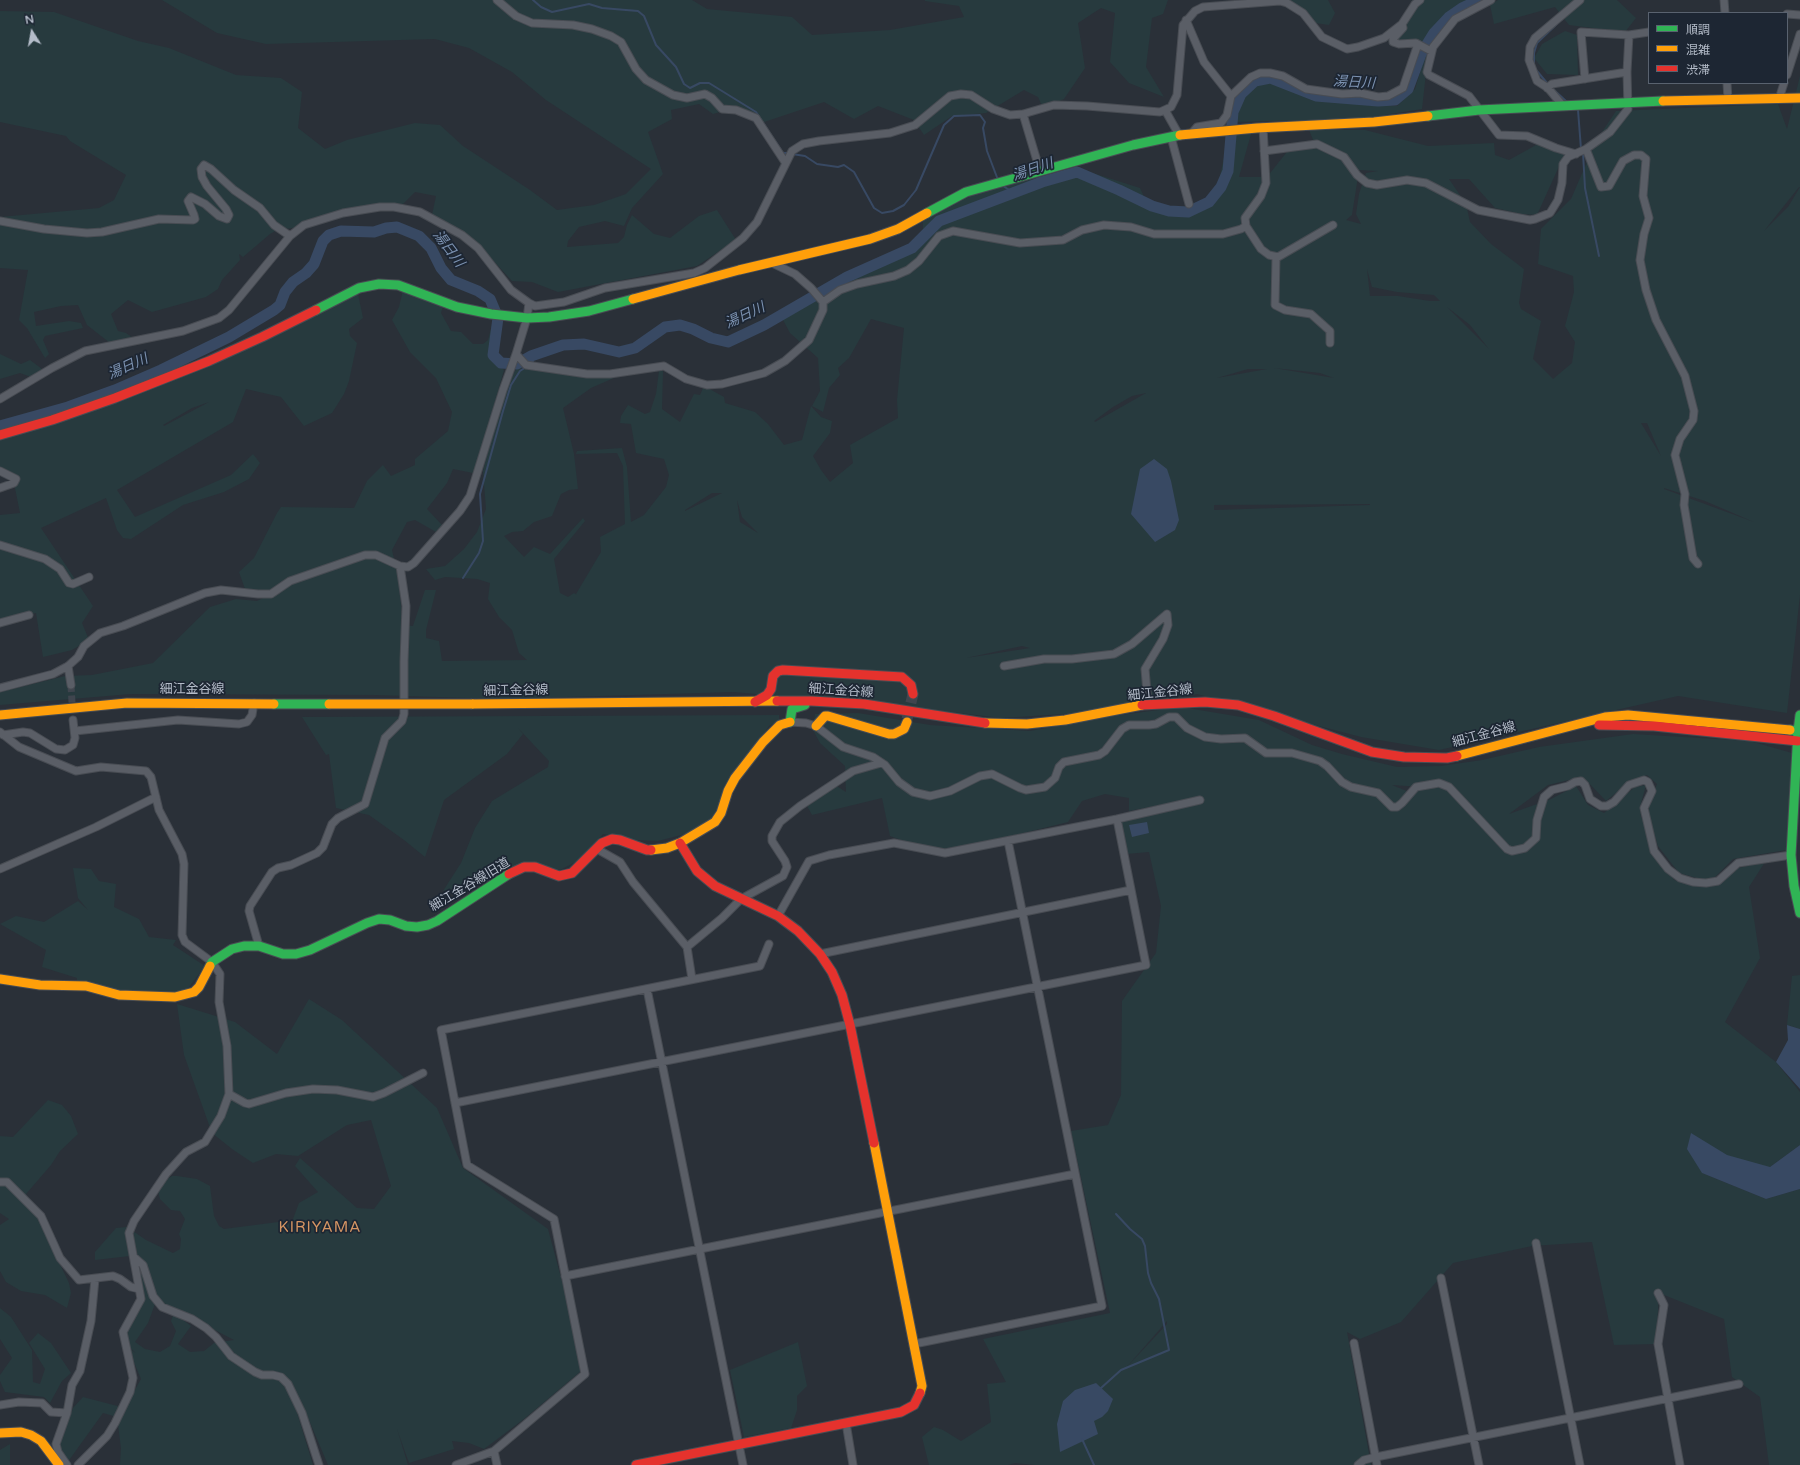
<!DOCTYPE html>
<html>
<head>
<meta charset="utf-8">
<style>
  body { margin:0 }
  #map { position:relative; width:1800px; height:1465px; overflow:hidden; background:#2a3038; font-family:"Varela Round","Noto Sans JP",sans-serif }
  canvas { display:block }
  .legend { position:absolute; left:1648px; top:12px; width:140px; height:72px; box-sizing:border-box; background:#1d2633; border:1px solid #59626f; margin:0; padding:5px 7px; list-style:none; font-size:12px; color:#b4bcc9 }
  .legend li { display:flex; align-items:center; gap:8px; height:20px }
  .legend b { width:20px; border:1px solid #59626f }
  .north { position:absolute; left:12px; top:12px; width:40px; height:40px; -webkit-text-stroke:3px #1d2633; paint-order:stroke; rotate:349deg; font-size:11px; font-weight:700; line-height:16px; text-align:center; color:#b4bcc9 }
  .north::after { content:''; display:block; margin:auto; width:14px; height:18px; background:#b4bcc9; clip-path:polygon(50% 0,100% 100%,50% 72%,0 100%) }
</style>
</head>
<body>
<div id="map">
<canvas width="1800" height="1465"></canvas>
<ul class="legend">
<li><b style="height:5px;background:#30b455"></b>順調</li>
<li><b style="height:5px;background:#ff9f0a"></b>混雑</li>
<li><b style="height:5px;background:#e5322d"></b>渋滞</li>
</ul>
<div class="north">N</div>
</div>
<script>
const c = document.querySelector('canvas').getContext('2d');
c.lineJoin = 'round';
function paint(path, color) {
  c.fillStyle = color;
  c.fill(path, 'evenodd');
}
function toPath(rows) {
  const path = new Path2D();
  for (const r of rows) {
    path.moveTo(r[0], r[1]);
    for (let i = 2; i < r.length; i += 2) path.lineTo(r[i], r[i + 1]);
  }
  return path;
}
function strokePath(path, color, width, dash) {
  c.strokeStyle = color;
  c.lineWidth = width;
  c.lineCap = dash ? 'butt' : 'round';
  c.setLineDash(dash || []);
  c.stroke(path);
}
function write(font, color, halo, rows, align = 'center') {
  c.font = font + ' "Varela Round","Noto Sans JP",sans-serif';
  c.lineWidth = 3.5;
  c.setLineDash([]);
  c.textBaseline = 'middle';
  c.strokeStyle = halo;
  c.fillStyle = color;
  for (const [text, x, y, turn = 0] of rows) {
    c.save();
    c.translate(x, y);
    c.rotate((+turn || 0) * Math.PI / 180);
    c.textAlign = isNaN(turn) ? turn : align;
    if (halo) c.strokeText(text, 0, 0);
    c.fillText(text, 0, 0);
    c.restore();
  }
}
paint(toPath([
  [162,0,692,0,707,9,792,17,812,35,890,30,964,17,959,6,925,1,925,0,1168,0,1163,14,1152,18,1146,67,1164,97,1129,83,1110,62,1115,13,1101,8,1078,23,1085,68,1064,99,1043,108,1038,97,1024,90,986,113,952,116,924,135,914,120,878,106,854,119,824,102,758,124,730,109,713,114,699,104,671,110,672,119,648,132,663,174,632,208,624,226,605,221,579,227,568,241,567,247,618,243,624,237,627,225,632,215,654,234,670,238,699,216,717,210,736,240,697,266,558,292,532,282,512,281,489,256,459,230,432,215,436,196,415,192,401,206,348,210,300,227,277,230,270,234,243,257,239,254,240,260,222,280,218,289,206,297,152,312,128,300,111,314,118,331,126,333,133,338,110,343,87,325,78,305,61,306,34,312,36,326,69,321,81,323,83,328,45,336,43,340,49,354,45,358,27,328,19,320,28,270,0,268,0,217,99,208,114,200,126,175,70,141,66,136,0,122,0,11,54,12,138,41,169,48,236,75,281,78,302,92,298,128,325,149,347,140,415,123,440,125,463,146,530,190,557,210,594,205,626,194,651,169,546,100,512,72,469,48,435,39,266,44,217,33],
  [1290,0,1328,0,1335,13,1329,25,1315,23],
  [1411,0,1472,0,1425,45,1396,40,1416,2],
  [1498,0,1617,0,1636,18,1625,32,1569,25,1555,7,1494,24,1490,5],
  [1565,31,1577,35,1578,75,1547,74,1534,58,1542,44],
  [1426,53,1428,55,1422,109,1360,119,1236,122,1241,102,1252,88,1271,81,1288,89,1319,99,1376,106,1397,106,1415,89],
  [1800,76,1800,595,1787,713,1678,696,1439,750,1361,737,1197,694,1096,712,1001,718,918,708,733,692,501,699,375,695,131,694,0,705,0,692,65,676,92,675,153,663,210,607,236,599,257,601,265,597,245,589,239,572,254,558,277,513,281,507,354,508,367,481,383,465,391,476,415,465,415,459,448,431,452,412,436,378,410,352,392,320,399,307,403,290,443,306,441,313,451,331,461,332,473,344,483,344,488,340,493,321,495,327,492,357,504,370,481,451,473,473,453,469,447,483,427,509,442,525,436,532,415,520,407,522,392,550,398,576,403,625,413,626,425,590,436,590,426,630,426,638,439,641,442,661,527,660,519,653,512,630,499,617,488,599,490,583,477,579,445,577,435,580,426,569,445,566,464,549,477,532,486,509,483,471,502,395,516,369,537,366,616,377,591,388,563,408,574,454,578,489,569,490,561,494,552,516,534,522,523,531,512,532,504,536,524,557,534,547,550,554,583,518,585,521,554,559,560,593,568,597,574,593,577,595,576,594,601,552,600,537,625,524,623,466,617,453,576,454,577,451,622,448,627,467,631,522,644,515,666,487,669,475,664,459,636,453,631,424,620,423,621,416,628,405,645,414,650,412,656,394,659,371,663,371,662,409,680,422,694,394,700,395,704,386,724,397,725,403,755,412,768,424,784,445,802,440,811,406,821,417,832,421,830,433,813,456,821,470,830,482,853,463,850,445,898,418,897,400,904,328,871,319,849,358,838,368,840,375,829,388,823,412,812,406,820,391,818,358,790,333,782,318,917,243,923,229,923,221,961,197,1014,182,1077,168,1140,188,1146,201,1188,212,1205,204,1219,180,1229,135,1251,134,1239,177,1267,177,1290,148,1314,142,1309,130,1365,130,1428,146,1494,143,1495,155,1509,160,1538,144,1565,153,1537,215,1522,214,1495,208,1469,179,1449,179,1466,204,1470,222,1491,244,1524,269,1519,303,1521,309,1541,321,1533,359,1553,379,1572,363,1575,342,1565,326,1574,292,1573,276,1538,264,1541,229,1571,199,1596,141,1616,111,1778,104,1787,129],
  [1359,170,1378,171,1366,173,1359,194,1356,214,1361,224,1346,220,1352,215],
  [1800,187,1788,207,1764,231,1799,187],
  [1367,269,1372,287,1397,292,1434,295,1440,301,1430,301,1398,296,1370,296],
  [1447,307,1470,325,1489,349],
  [1274,368,1320,373,1334,378],
  [1248,369,1267,369,1217,378],
  [1146,393,1095,422,1094,421,1113,407,1132,396],
  [1641,423,1647,423,1661,456],
  [1664,488,1705,501,1754,522,1664,489],
  [712,493,722,493,685,511,685,510],
  [737,500,742,517,758,533,740,522],
  [1370,504,1370,505,1214,510,1214,505],
  [1022,646,1030,648,966,658],
  [358,294,363,318,349,329,350,336,357,343,349,381,344,394,332,413,304,426,281,397,246,389,233,422,117,490,135,517,231,475,253,454,260,463,249,479,224,492,183,505,131,539,123,538,117,530,106,498,41,528,93,606,82,623,89,640,72,650,43,657,36,613,0,621,0,515,20,513,13,478,0,470,0,439,301,319],
  [209,402,164,426,163,425,192,408],
  [0,354,21,364,30,360,42,369,34,378,20,373,0,379],
  [1181,707,1259,720,1312,745,1342,754,1397,767,1441,766,1482,760,1539,747,1633,734,1750,741,1792,753,1786,850,1733,859,1715,877,1704,880,1679,873,1658,846,1649,818,1649,804,1657,784,1647,775,1627,784,1606,801,1586,780,1573,779,1548,785,1509,814,1551,799,1576,786,1588,805,1604,813,1635,787,1646,785,1640,807,1641,817,1674,880,1713,886,1734,869,1765,862,1749,887,1760,958,1725,1022,1776,1062,1800,1092,1800,1145,1770,1167,1702,1173,1766,1199,1800,1189,1800,1465,1769,1465,1760,1397,1732,1377,1724,1319,1659,1293,1656,1344,1614,1345,1592,1242,1532,1246,1453,1263,1401,1322,1360,1339,1347,1332,1371,1465,1035,1465,1015,1463,1008,1465,929,1465,922,1437,934,1427,943,1430,961,1441,991,1422,987,1384,1006,1382,983,1339,1110,1313,1071,1131,1108,1125,1121,1095,1122,1001,1156,953,1161,906,1149,852,1126,854,1121,822,1197,798,1129,811,1129,798,1105,794,1082,801,1068,822,995,840,932,851,890,836,882,798,812,815,805,802,835,785,846,792,845,766,820,743,813,730,815,714,858,713,930,725,1030,731,1113,716],
  [1392,785,1422,787,1409,792],
  [1167,1321,1167,1324,1125,1369],
  [779,715,779,721,769,726,723,794,712,820,689,833,658,841,636,840,603,834,583,858,560,870,535,863,489,882,443,891,461,863,475,828,492,801,548,767,549,761,518,728,523,734,507,754,444,800,425,857,404,840,369,815,336,808,329,754,326,755,302,717],
  [73,868,91,869,99,881,116,884,114,907,139,919,149,937,176,940,173,945,205,966,186,991,166,994,118,990,77,982,77,978,42,967,46,950,0,924,16,916,44,922,78,901,88,910,78,898],
  [1800,975,1800,1029,1787,1025,1792,976],
  [309,999,342,1020,437,1108,463,1168,548,1229,579,1345,580,1372,524,1419,484,1449,469,1443,452,1441,454,1449,409,1463,397,1429,408,1465,328,1465,301,1401,292,1396,313,1465,120,1465,121,1448,117,1417,103,1413,67,1463,61,1452,59,1442,73,1408,83,1397,125,1408,141,1379,128,1348,136,1353,130,1348,126,1333,143,1288,138,1284,130,1256,95,1260,95,1252,116,1228,127,1227,146,1240,173,1253,180,1249,181,1239,179,1234,185,1219,180,1211,171,1210,160,1199,158,1191,166,1180,172,1176,177,1176,197,1179,210,1186,214,1216,219,1226,224,1229,286,1221,295,1223,293,1219,299,1203,318,1192,295,1166,300,1158,357,1208,374,1209,391,1186,371,1120,347,1125,298,1156,276,1154,253,1163,232,1149,212,1133,184,1055,177,1004,235,1022,277,1054],
  [148,1292,164,1308,204,1322,213,1329,234,1340,214,1343,204,1351,190,1352,178,1344,191,1326,174,1313,171,1321,176,1331,170,1346,160,1352,145,1349,135,1342,148,1323,155,1304],
  [48,1100,62,1105,71,1116,78,1134,60,1151,51,1165,26,1194,69,1283,71,1293,67,1308,45,1295,21,1291,6,1282,0,1271,0,1225,9,1219,0,1213,0,1136,13,1137],
  [0,1308,11,1317,32,1350,33,1382,40,1384,45,1369,29,1343,38,1333,51,1343,71,1373,62,1381,50,1403,44,1397,5,1392,0,1381,0,1375,12,1358,0,1339],
  [798,1342,807,1386,797,1396,797,1410,791,1428,744,1437,730,1370],
  [10,1444,10,1465,0,1465,0,1450]
]), '#273a3e');
paint(toPath([
  [1154,459,1167,469,1171,481,1179,520,1175,530,1155,542,1131,514,1140,469],
  [1147,822,1149,833,1132,837,1129,825],
  [1787,1025,1800,1029,1800,1089,1776,1062,1788,1040],
  [1691,1133,1727,1155,1770,1167,1800,1145,1800,1189,1766,1199,1702,1173,1687,1149],
  [1096,1383,1113,1399,1108,1411,1102,1417,1094,1421,1098,1434,1060,1452,1057,1424,1063,1401,1075,1390]
]), '#384963');
strokePath(toPath([
  [533,0,541,7,552,12,589,4,602,8,638,11,644,16,656,45,676,67,684,84,690,88,700,83,709,83,756,112,783,153,788,153],
  [1534,66,1534,53,1537,43,1562,19],
  [1537,71,1547,83],
  [1553,89,1567,102],
  [1576,108,1578,110,1581,149],
  [1583,153,1585,188,1599,256],
  [792,154,805,156,817,164,838,167,844,165,854,172,874,208,882,213,893,211,904,205,916,190,944,125,954,116,980,115,985,122,983,128,987,151,998,180],
  [1003,186,1011,191,1042,182],
  [529,364,533,361,531,356],
  [463,578,479,553,483,541,480,494,503,411,511,385,520,371,526,367],
  [1101,1388,1121,1370,1169,1350,1159,1299,1151,1283,1148,1273,1145,1246,1142,1239,1130,1229,1116,1214],
  [1082,1439,1094,1465]
]), '#384963', 2);
strokePath(toPath([
  [0,426,68,407,115,390,161,370,229,337,274,310,280,305,285,292,293,282,306,273,314,264,323,241,329,235,341,231,374,232,386,228,397,227,419,236,431,248,441,268,451,280,478,291,490,299,498,318,493,355,501,363,517,364,531,356,563,345,584,344,619,352,635,348,665,327,680,325,693,329,711,338,728,342,764,325,847,277,912,248,939,221,1042,182,1077,172,1119,190,1152,206,1169,211,1188,212,1209,202,1221,187,1228,171,1233,112,1241,94,1255,81,1270,78,1316,96,1378,101,1395,100,1408,89,1421,54,1434,33,1449,17,1462,8,1479,0]
]), '#384963', 11);
strokePath(toPath([
  [71,685,73,720]
]), '#3f454e', 7, [7, 3.5]);
strokePath(toPath([
  [907,719,913,694]
]), '#3f454e', 11, [11, 5.5]);
const street = toPath([
  [497,0,516,16,532,23,573,25,592,29,611,36,621,42,636,69,646,80,673,95,687,98,705,94,712,98,722,109,736,110,756,118,785,162],
  [1491,0,1455,19,1433,47,1427,72,1429,75,1469,96,1499,135,1527,136,1556,148,1576,154],
  [1724,0,1725,13],
  [1787,14,1800,15],
  [1186,20,1204,62,1231,96,1251,77,1260,73,1270,73,1283,76,1306,89,1342,94,1360,93,1378,97,1388,96,1403,88,1418,44],
  [1402,24,1403,28,1393,39,1393,42,1399,44,1416,43,1431,51],
  [1629,35,1649,32],
  [1787,75,1800,34],
  [1585,79,1581,32,1629,35,1627,72],
  [1727,83,1728,100],
  [1779,99,1784,83],
  [1563,106,1548,88,1537,81,1529,60,1530,47,1535,38,1580,0],
  [1165,110,1179,135],
  [1023,114,1040,171],
  [1191,134,1197,127,1221,123,1227,115,1231,96],
  [1171,137,1189,204],
  [1586,149,1601,187,1609,186,1623,161,1634,155,1641,155,1646,159,1643,196,1649,218,1644,234,1640,260,1646,290,1656,320,1685,376,1694,411,1693,420,1680,439,1675,455,1685,494,1684,505,1693,558,1698,564],
  [1264,151,1317,144,1344,157,1357,175,1367,183,1377,185,1407,180,1426,183,1478,210,1530,220,1535,219,1550,213,1558,200,1562,183,1563,164,1568,157,1586,149,1610,132,1628,109,1627,72,1552,84,1547,88],
  [0,221,44,229,87,233,102,232,159,219,193,220,195,219,194,215,188,201,191,197,205,204,219,216,227,219,229,215,226,209,207,186,202,177,201,169,204,165,211,169,234,190,260,208,274,225,290,236],
  [1246,226,1261,249,1269,255,1278,257,1333,225],
  [1276,257,1275,305,1285,310,1311,314,1330,331,1330,343],
  [823,302,840,290,857,284,894,276,908,270,919,261,939,236,953,231,1020,243,1063,240,1082,230,1104,225,1131,227,1154,234,1223,234,1241,229,1246,226,1245,218,1261,196,1266,183,1263,127],
  [516,354,526,365,587,374,610,374,664,366,686,379,707,385,722,384,764,373,785,361,809,340,823,310,823,302,811,288,795,274,772,263],
  [0,399,52,368,85,351,183,331,219,318,229,310,290,236,304,225,343,213,380,207,394,207,420,212,462,235,478,248,511,290,529,303,535,306,564,302,605,288,694,273,705,268,743,238,757,222,792,151,803,144,819,141,890,133,915,125,950,96,961,94,971,95,993,109,1010,115,1023,114,1054,105,1087,106,1160,112,1171,107,1177,95,1183,25,1195,11,1203,7,1280,1,1287,3,1303,13,1322,37,1347,49,1358,47,1384,38,1402,24,1415,4,1420,0],
  [0,471,16,479,14,483,0,488],
  [0,545,45,559,60,569,69,583,73,584,89,577],
  [0,623,29,615],
  [68,666,71,685],
  [1004,666,1044,659,1072,659,1114,654,1132,644,1167,614,1168,625,1163,639,1145,669,1148,704],
  [0,688,53,674,68,666,78,657,84,646,100,633,123,626,205,593,221,590,258,594,271,594,290,581,365,555,376,555,400,566,408,567,414,563,460,511,470,496,503,390,516,354,527,318,529,303],
  [790,722,806,723,816,726,843,747,873,757,885,765,899,782,913,792,930,796,950,791,980,776,992,774,1020,788,1026,790,1045,787,1055,778,1059,767,1064,762,1099,755,1105,751,1122,729,1129,725,1149,725,1156,724,1169,717,1176,717,1187,728,1205,737,1221,739,1245,738,1266,753,1292,753,1320,761,1327,766,1342,782,1351,787,1378,793,1392,807,1397,807,1402,803,1416,787,1439,783,1449,787,1507,849,1512,851,1525,848,1536,838,1537,820,1544,797,1552,790,1568,786,1575,782,1581,781,1585,785,1590,799,1601,806,1607,806,1614,802,1629,785,1644,780,1648,782,1652,791,1644,808,1654,851,1668,869,1680,878,1693,882,1706,883,1718,881,1738,863,1791,855],
  [75,731,178,720,239,724,247,722,252,715,254,703],
  [0,732,19,747,76,771,101,767,146,771,151,777,159,810,182,854,184,864,182,935,185,942,212,962,220,974,219,1002,227,1046,229,1094,221,1116,205,1142,186,1152,166,1174,134,1221,129,1233,141,1299,123,1332,133,1378,130,1392,115,1423,107,1436,78,1465],
  [3,735,23,732,30,733,56,749,65,750,73,745,75,738,73,720],
  [597,849,620,862,633,882,687,947,692,979],
  [0,869,96,827,156,797],
  [778,916,809,861,829,855,894,843,945,853,1117,819,1200,800],
  [259,946,249,911,250,906,272,872,278,868,291,865,317,853,323,847,332,824,338,818,365,804,385,738,402,721,404,714,404,661,406,606,400,566],
  [687,947,722,918,741,899,783,876,787,867,785,861,772,841,772,836,780,822,800,806,853,771,881,763],
  [820,954,1131,890],
  [647,989,743,1465],
  [229,1094,245,1103,249,1104,286,1093,313,1089,337,1090,373,1097,384,1093,423,1073],
  [455,1103,1146,965,1117,819],
  [0,1182,7,1182,41,1216,60,1258,79,1280,113,1276,120,1279,131,1287,139,1289],
  [1536,1243,1580,1465],
  [134,1257,143,1265,153,1296,162,1307,192,1319,206,1328,216,1337,231,1356,255,1372,262,1375,273,1375,281,1377,288,1384,302,1413,319,1465],
  [565,1276,1075,1174],
  [1441,1278,1479,1465],
  [1658,1293,1664,1305,1658,1344,1680,1465],
  [1354,1343,1377,1465],
  [914,1344,1102,1306,1008,841],
  [0,1405,19,1402,42,1403,51,1412,67,1413,72,1385,80,1371,91,1321,95,1279],
  [846,1423,853,1465],
  [494,1451,585,1374,554,1219,467,1165,441,1030,760,966,769,944],
  [67,1465,58,1452,56,1444,67,1413],
  [456,1465,494,1451,497,1465],
  [1358,1465,1364,1460,1376,1457,1739,1384]
]);
const fast = toPath([
  [1428,116,1479,110,1663,101],
  [927,213,966,192,1133,145,1180,135],
  [316,310,359,288,379,284,398,285,457,307,491,314,527,318,549,317,589,311,633,299],
  [274,704,329,704],
  [790,722,792,709,805,705],
  [1790,730,1798,731,1791,855,1794,886,1800,913],
  [1798,731,1800,715],
  [210,966,212,962,232,949,244,946,259,946,283,954,296,954,310,950,367,923,379,919,390,920,406,926,417,927,428,925,437,921,509,874]
]);
const slow = toPath([
  [1663,101,1800,98],
  [1180,135,1257,128,1374,122,1428,116],
  [633,299,739,270,870,239,898,229,927,213],
  [472,704,777,701],
  [0,715,127,703,274,704],
  [985,723,1027,724,1065,720,1142,705],
  [816,726,825,716,828,716,889,734,894,734,904,729,907,722],
  [1457,756,1605,717,1628,715,1790,730],
  [651,850,667,848,680,843,715,822,721,813,728,791,735,778,763,742,780,725,790,722],
  [0,979,40,985,86,986,119,995,175,997,194,992,199,987,210,966],
  [874,1143,922,1386,920,1393],
  [0,1433,21,1432,31,1435,41,1441,59,1465]
]);
const jam = toPath([
  [0,435,52,420,115,398,209,361,262,337,316,310],
  [777,701,811,701,864,704,985,723],
  [755,702,767,695,771,689,773,676,778,671,783,670,902,677,911,685,913,694],
  [1142,705,1205,702,1238,705,1274,716,1372,752,1404,757,1447,758,1457,756],
  [1599,725,1654,726,1798,741],
  [680,843,697,871,715,886,778,916,798,931,820,954,832,972,842,995,850,1025,874,1143],
  [509,874,524,867,535,867,559,876,572,873,602,843,612,839,620,840,647,850,651,850],
  [636,1465,901,1412,914,1405,920,1393]
]);
strokePath(street, '#484c53', 9);
strokePath(fast, '#484c53', 11);
strokePath(slow, '#484c53', 11);
strokePath(jam, '#484c53', 11);
strokePath(street, '#5a5e66', 7);
strokePath(fast, '#30b455', 9);
strokePath(slow, '#ff9f0a', 9);
strokePath(jam, '#e5322d', 9);
const slowBridge = toPath([
  [329,704,472,704]
]);
strokePath(slowBridge, '#484c55', 11, []);
strokePath(slowBridge, '#ff9f0a', 9);
write('13px', '#b4bcc9', '#1d2633', [
  ["細江金谷線",192,690],
  ["細江金谷線",516,691,-1],
  ["細江金谷線",841,691,4],
  ["細江金谷線",1160,693,-6],
  ["細江金谷線",1484,735,-15],
  ["細江金谷線旧道",470,885,-31]
]);
write('italic 14px', '#7c92b1', '#1d2633', [
  ["湯日川",1354,83,3],
  ["湯日川",1033,170,-19],
  ["湯日川",448,249,53],
  ["湯日川",745,316,-25],
  ["湯日川",128,367,-24]
]);
c.letterSpacing = '1px';
write('15px', '#d59563', '#1d2633', [
  ["KIRIYAMA",320,1228]
]);
c.letterSpacing = '0px';
</script>
</body>
</html>
